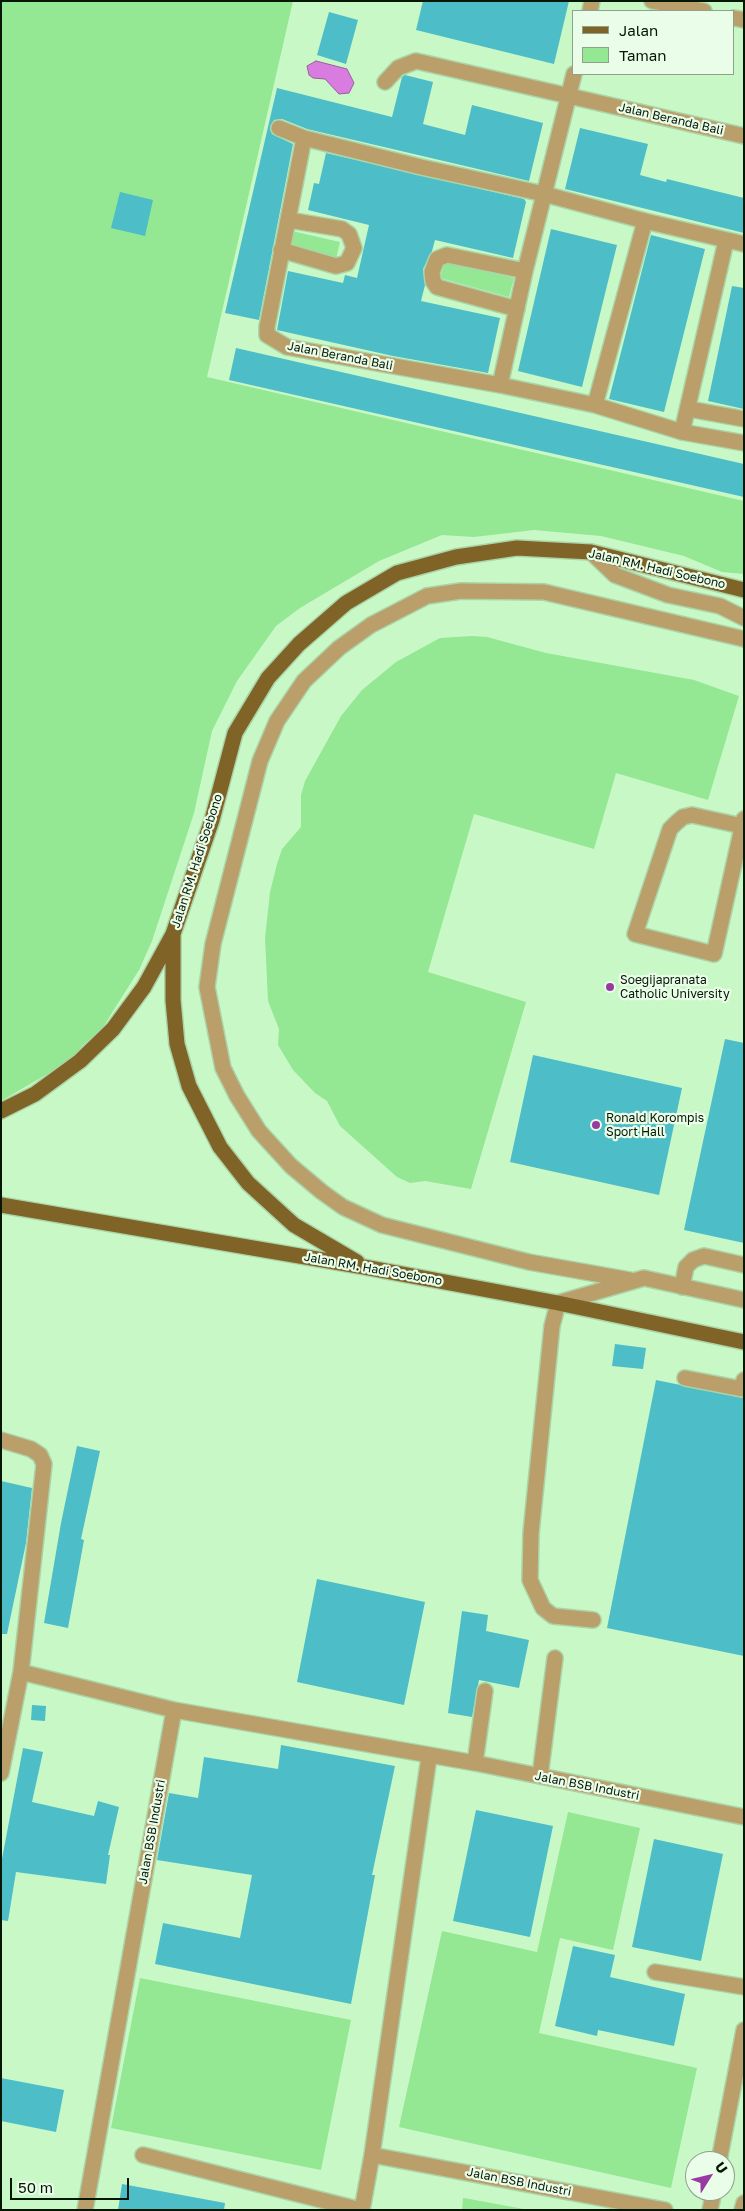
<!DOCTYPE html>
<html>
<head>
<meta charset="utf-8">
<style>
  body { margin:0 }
  #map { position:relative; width:745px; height:2211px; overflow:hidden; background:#c9f8c7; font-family:"Golos Text",sans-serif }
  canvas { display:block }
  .frame { position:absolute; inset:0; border:2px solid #061706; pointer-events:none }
  .legend { position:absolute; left:572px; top:10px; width:162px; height:65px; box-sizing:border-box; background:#eafde9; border:1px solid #8fa18e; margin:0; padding:6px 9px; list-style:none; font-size:15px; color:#061706 }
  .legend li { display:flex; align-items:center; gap:10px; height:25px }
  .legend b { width:25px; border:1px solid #8fa18e }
  .north { position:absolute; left:685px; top:2151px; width:50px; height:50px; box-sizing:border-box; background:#eafde9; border:1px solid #8fa18e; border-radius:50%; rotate:54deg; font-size:14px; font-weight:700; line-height:20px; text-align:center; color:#061706 }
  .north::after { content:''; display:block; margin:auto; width:18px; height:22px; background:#983aa2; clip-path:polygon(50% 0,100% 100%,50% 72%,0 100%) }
  .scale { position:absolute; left:10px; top:2178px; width:119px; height:22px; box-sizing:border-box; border:2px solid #061706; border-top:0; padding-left:6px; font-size:15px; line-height:18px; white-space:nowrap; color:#061706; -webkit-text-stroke:4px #eafde9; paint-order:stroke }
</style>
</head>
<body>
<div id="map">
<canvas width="745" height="2211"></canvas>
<div class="frame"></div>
<ul class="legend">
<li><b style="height:6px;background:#806427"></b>Jalan</li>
<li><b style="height:14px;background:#94e793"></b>Taman</li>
</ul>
<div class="north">U</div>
<div class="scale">50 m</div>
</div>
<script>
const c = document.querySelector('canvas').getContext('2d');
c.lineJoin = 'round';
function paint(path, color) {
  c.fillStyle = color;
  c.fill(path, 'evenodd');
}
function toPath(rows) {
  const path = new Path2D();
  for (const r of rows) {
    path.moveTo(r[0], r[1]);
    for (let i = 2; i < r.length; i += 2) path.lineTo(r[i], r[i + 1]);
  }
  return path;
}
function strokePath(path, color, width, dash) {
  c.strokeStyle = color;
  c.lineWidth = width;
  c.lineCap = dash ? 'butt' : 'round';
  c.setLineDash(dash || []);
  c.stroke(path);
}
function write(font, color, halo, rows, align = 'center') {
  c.font = font + ' "Golos Text",sans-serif';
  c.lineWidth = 4.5;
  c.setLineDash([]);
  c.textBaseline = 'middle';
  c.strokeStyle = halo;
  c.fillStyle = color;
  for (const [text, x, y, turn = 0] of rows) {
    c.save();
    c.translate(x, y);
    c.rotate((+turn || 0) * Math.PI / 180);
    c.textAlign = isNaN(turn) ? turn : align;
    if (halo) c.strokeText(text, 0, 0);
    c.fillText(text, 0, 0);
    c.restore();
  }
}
paint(toPath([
  [1,1,293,1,207,377,744,501,744,574,722,572,684,556,601,536,534,530,474,537,442,535,379,561,300,608,276,626,237,681,212,731,194,813,152,941,139,970,103,1027,82,1046,73,1059,1,1101],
  [292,231,340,242,336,259,289,248],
  [445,262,514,278,509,297,440,278],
  [472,636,487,637,546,653,694,680,739,696,708,800,616,773,594,849,474,814,428,972,526,1002,471,1189,425,1181,410,1183,397,1177,340,1126,327,1101,315,1093,293,1070,278,1045,279,1029,268,1001,265,938,270,892,277,864,282,849,301,827,301,795,305,781,341,716,362,690,396,662,440,638],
  [568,1812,640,1828,613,1950,560,1938,539,2033,697,2068,671,2188,399,2127,442,1931,537,1952],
  [140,1978,351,2020,321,2170,111,2128],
  [463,2198,464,2198,529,2210,462,2210]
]), '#94e793');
const water = toPath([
  [316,61,347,69,354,83,349,93,339,94,325,79,313,78,309,75,307,66,316,61]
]);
paint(water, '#d87ce0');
strokePath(water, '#995e9f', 1);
paint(toPath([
  [423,1,569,1,554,64,416,30],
  [329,12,358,20,346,64,317,55],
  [405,75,433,82,423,124,465,135,472,105,543,123,529,181,307,129,282,119,274,120,270,129,272,134,293,144,259,320,225,313,277,88,392,117,402,77],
  [580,128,648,144,640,175,666,182,667,179,744,198,744,233,565,189],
  [326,153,524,199,526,202,513,258,435,240,432,251,423,269,425,285,421,301,500,318,488,373,393,356,277,330,288,271,343,283,345,275,357,278,369,225,308,210,314,183,319,184],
  [120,192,153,200,145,236,111,228],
  [551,229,617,245,582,387,518,371],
  [651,235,705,249,664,412,609,399],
  [732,286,744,288,744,409,708,401],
  [236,348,744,464,744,497,229,380],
  [725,1039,744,1043,744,1243,684,1230],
  [533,1055,682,1088,659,1195,510,1162],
  [615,1344,646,1348,643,1369,612,1366],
  [656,1380,744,1398,744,1656,607,1628],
  [77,1446,100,1451,81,1539,84,1540,68,1628,44,1623,61,1523],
  [1,1481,32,1488,26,1543,7,1634,1,1634],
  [317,1579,425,1602,404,1705,297,1682],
  [462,1611,488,1615,486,1631,529,1640,519,1688,479,1680,472,1717,448,1713],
  [32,1705,46,1706,45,1721,31,1720],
  [281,1745,395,1766,372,1875,375,1875,351,2004,155,1964,163,1923,240,1938,252,1875,157,1860,169,1793,198,1798,204,1757,278,1769],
  [23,1748,43,1752,32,1802,94,1816,98,1801,119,1807,108,1855,110,1855,106,1884,16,1872,8,1921,1,1920,1,1864],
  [476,1810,553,1826,530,1937,453,1921],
  [654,1839,723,1854,701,1961,632,1947],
  [573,1946,615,1955,610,1977,685,1994,674,2046,598,2030,597,2036,555,2026],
  [1,2078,64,2090,56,2132,1,2121],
  [122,2184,225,2203,224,2210,118,2210]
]), '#4dbdc8');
const minor = toPath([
  [652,1,704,11],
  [590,11,592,1],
  [734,18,744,20],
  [385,82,398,68,416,61,744,136],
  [279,128,304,138,421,167,544,194,645,221,744,244],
  [304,138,267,327,267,335,287,347,500,385,595,405,645,221],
  [281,250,336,266,347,263,354,248,349,234,342,229,289,220],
  [517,309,437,287,433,281,432,272,437,259,447,255,525,271],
  [500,385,525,271,574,74],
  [595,405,682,432,744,443],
  [689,409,744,419],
  [682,432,726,241],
  [591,552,615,575,668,595,720,606,744,618],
  [742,826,692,815,683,817,676,823,670,829,635,934,714,954,744,819],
  [630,1280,529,1262,382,1225,343,1207,322,1192,291,1166,259,1131,237,1096,223,1068,207,987,213,944,260,761,277,721,304,681,339,648,371,625,427,596,461,591,544,592,744,639],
  [682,1287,686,1267,693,1260,704,1256,744,1265],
  [685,1378,742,1389,744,1380],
  [1,1440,31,1449,40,1455,44,1464,21,1672,174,1710,475,1763,744,1817],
  [593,1620,553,1616,543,1608,530,1580,531,1533,552,1326,558,1303,644,1278,744,1300],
  [475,1763,485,1691],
  [1,1773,21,1672],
  [540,1776,555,1658],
  [655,1972,744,1987],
  [143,2155,361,2210],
  [372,2155,665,2210],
  [719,2161,744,2030],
  [85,2210,174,1710],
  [362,2210,372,2155,429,1757],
  [710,2210,714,2191],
  [742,2210,744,2203]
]);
const major = toPath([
  [173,935,173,1000,177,1044,189,1086,220,1147,248,1183,294,1225,357,1262],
  [1,1111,35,1094,80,1061,113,1029,144,987,173,934,212,820,235,733,268,678,299,644,346,603,397,573,456,557,517,548,591,552,744,590],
  [1,1205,364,1267,558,1303,744,1342]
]);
strokePath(minor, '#aad4a8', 18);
strokePath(major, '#aad4a8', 18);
strokePath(minor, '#ba9f6b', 15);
strokePath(major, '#806427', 15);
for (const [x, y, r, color] of [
  [610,987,5,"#983aa2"],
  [596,1125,5,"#983aa2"]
]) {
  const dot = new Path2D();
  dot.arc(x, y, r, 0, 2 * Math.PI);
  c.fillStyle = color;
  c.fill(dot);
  strokePath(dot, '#eafde9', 2);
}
write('12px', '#061706', '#eafde9', [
  ["Jalan Beranda Bali",671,119,13],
  ["Jalan Beranda Bali",340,356,11],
  ["Jalan RM. Hadi Soebono",657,569,13],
  ["Jalan RM. Hadi Soebono",197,861,-72],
  ["Jalan RM. Hadi Soebono",373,1269,10],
  ["Jalan BSB Industri",587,1786,11],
  ["Jalan BSB Industri",152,1832,-80],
  ["Jalan BSB Industri",519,2182,11]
]);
write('12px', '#061706', '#eafde9', [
  ["Soegijapranata",620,980],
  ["Catholic University",620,994],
  ["Ronald Korompis",606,1118],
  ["Sport Hall",606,1132]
], 'left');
</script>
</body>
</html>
